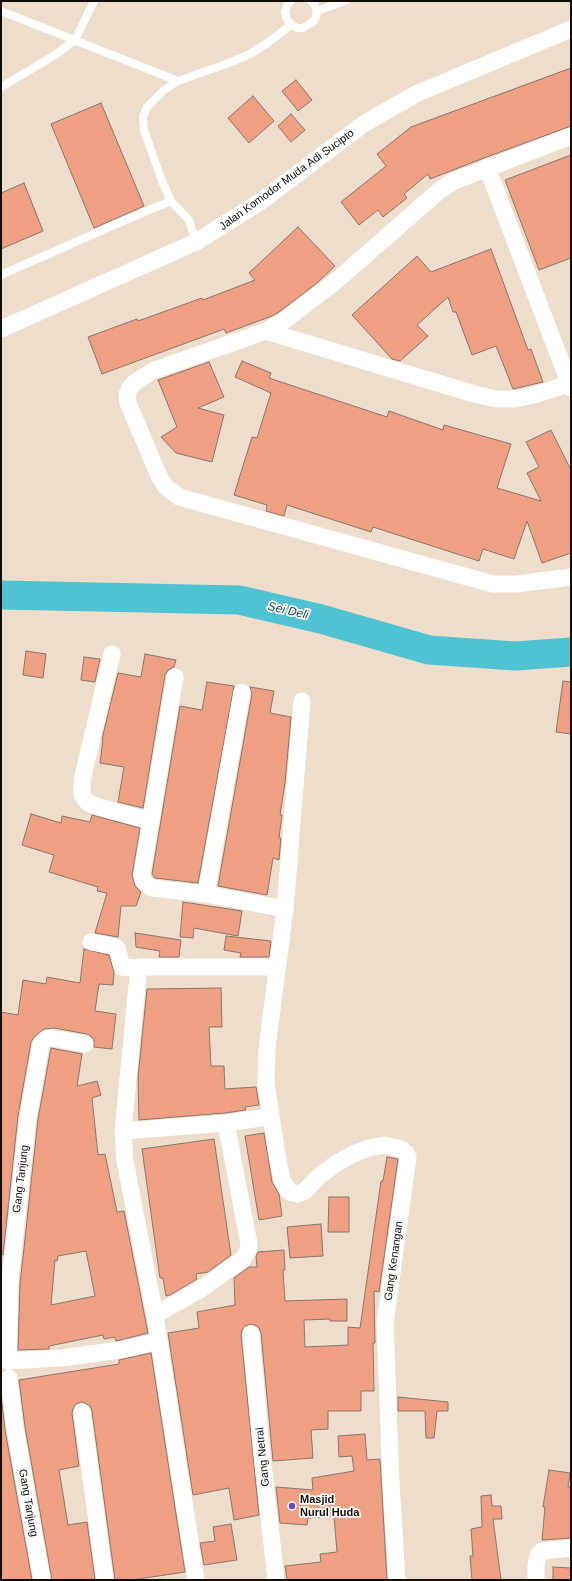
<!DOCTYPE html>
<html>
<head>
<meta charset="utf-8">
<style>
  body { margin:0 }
  #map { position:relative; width:572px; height:1581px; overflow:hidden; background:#edddca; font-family:Arial,sans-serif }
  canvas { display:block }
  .frame { position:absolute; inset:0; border:2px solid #120d07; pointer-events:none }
</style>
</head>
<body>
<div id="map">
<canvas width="572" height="1581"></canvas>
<div class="frame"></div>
</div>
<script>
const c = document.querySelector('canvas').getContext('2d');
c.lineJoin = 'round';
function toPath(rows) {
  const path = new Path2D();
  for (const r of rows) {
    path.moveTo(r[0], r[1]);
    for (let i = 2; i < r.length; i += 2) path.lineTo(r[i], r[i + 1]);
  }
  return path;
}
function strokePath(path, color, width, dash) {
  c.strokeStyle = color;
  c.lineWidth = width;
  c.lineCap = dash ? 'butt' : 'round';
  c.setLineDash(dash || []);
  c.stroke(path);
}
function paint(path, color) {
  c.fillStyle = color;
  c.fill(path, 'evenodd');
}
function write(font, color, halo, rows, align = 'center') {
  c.font = font + ' Arial,sans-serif';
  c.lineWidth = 3.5;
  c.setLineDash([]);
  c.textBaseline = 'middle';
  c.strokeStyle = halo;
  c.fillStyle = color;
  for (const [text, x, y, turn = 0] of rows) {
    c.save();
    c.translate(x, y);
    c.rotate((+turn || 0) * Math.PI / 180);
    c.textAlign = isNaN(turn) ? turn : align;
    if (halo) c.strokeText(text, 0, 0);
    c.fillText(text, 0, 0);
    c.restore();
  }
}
strokePath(toPath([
  [1,595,239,600,321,619,429,650,515,656,571,652]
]), '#50c3d2', 29);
const building = toPath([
  [571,68,571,126,484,158,430,179,428,174,404,194,407,198,383,217,378,210,359,225,341,202,386,166,377,154,411,127,571,68],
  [296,80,312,100,298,111,282,91,296,80],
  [253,96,274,121,249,143,228,118,253,96],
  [101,103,144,206,94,228,51,124,101,103],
  [291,114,305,130,291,142,278,126,291,114],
  [571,155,571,258,539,270,505,180,571,155],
  [24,183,43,231,1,249,1,193,24,183],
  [298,227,335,266,317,283,279,312,272,316,226,333,224,329,102,374,88,337,137,319,138,321,202,298,203,300,255,280,249,273,298,227],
  [491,249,528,350,531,349,543,382,513,389,496,346,472,355,456,312,453,312,448,297,417,325,428,336,400,361,392,359,352,315,417,256,431,272,491,249],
  [242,361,271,373,269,378,387,417,389,411,443,430,444,425,511,444,497,488,541,501,527,473,539,467,526,442,551,430,571,470,571,553,542,563,527,521,514,559,483,549,479,561,373,527,371,532,287,505,284,516,266,511,267,505,234,495,252,437,257,438,271,393,235,377,242,361],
  [209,362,224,397,198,408,224,415,212,462,176,453,161,437,177,427,158,380,209,362],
  [26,651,46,654,43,678,23,675,26,651],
  [145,654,176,660,174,667,168,670,165,675,143,808,118,802,124,767,100,763,103,739,102,739,118,673,141,677,145,654],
  [84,657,100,659,95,682,81,680,84,657],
  [563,681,571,682,571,734,556,732,563,681],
  [207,682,234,686,198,883,155,878,152,874,180,706,202,710,207,682],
  [250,687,274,691,270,713,291,717,285,783,280,815,282,815,279,838,281,838,279,860,273,858,267,895,218,886,252,694,250,687],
  [31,814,61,823,62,816,90,822,92,815,140,828,132,875,135,886,141,892,136,906,121,906,118,937,95,933,107,893,97,891,98,887,49,872,54,855,22,845,31,814],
  [183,902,242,911,238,936,194,928,193,938,180,937,183,902],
  [135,933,181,940,179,957,159,957,160,951,136,947,135,933],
  [226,936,271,941,269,957,240,957,241,953,224,950,226,936],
  [84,949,109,955,114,972,113,985,99,984,95,1011,116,1014,112,1049,94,1047,94,1040,92,1037,87,1034,54,1028,44,1029,34,1037,31,1042,18,1116,3,1255,1,1254,1,1012,18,1015,23,980,46,984,47,977,80,983,84,949],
  [221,988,222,1027,209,1027,211,1066,224,1066,225,1089,256,1087,259,1105,245,1107,246,1110,225,1113,139,1120,138,1077,147,989,221,988],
  [51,1048,82,1054,77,1086,97,1081,101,1095,92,1098,98,1155,105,1154,117,1212,124,1211,148,1333,116,1341,115,1337,104,1339,103,1335,49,1346,49,1349,18,1350,20,1283,23,1257,38,1119,51,1048],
  [86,1251,95,1296,51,1305,55,1260,57,1261,58,1256,86,1251],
  [264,1133,272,1182,279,1194,282,1216,259,1220,245,1136,264,1133],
  [214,1139,231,1255,208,1272,196,1274,197,1279,170,1295,166,1296,163,1278,160,1278,142,1149,214,1139],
  [387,1157,398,1159,379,1292,374,1291,375,1343,373,1343,374,1391,361,1391,361,1411,328,1411,328,1429,311,1430,313,1458,273,1461,261,1333,259,1328,255,1325,250,1324,245,1326,242,1330,241,1335,259,1515,234,1520,229,1488,193,1495,168,1333,199,1328,197,1312,235,1305,234,1278,249,1267,257,1267,256,1256,258,1252,284,1250,285,1270,283,1270,285,1301,347,1299,347,1321,330,1321,330,1319,304,1320,305,1347,348,1345,348,1327,360,1328,381,1181,383,1181,387,1157],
  [329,1197,349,1197,349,1232,328,1232,329,1197],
  [321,1224,323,1256,290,1258,287,1227,321,1224],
  [151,1353,185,1572,132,1580,115,1580,92,1411,90,1406,85,1403,81,1402,76,1404,73,1409,72,1413,79,1466,59,1470,68,1525,87,1522,95,1580,52,1580,25,1427,19,1380,119,1364,119,1360,151,1353],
  [1,1395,5,1430,32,1580,1,1580,1,1395],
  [398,1397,448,1402,448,1411,437,1411,434,1438,426,1438,425,1411,398,1411,398,1397],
  [365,1434,367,1460,380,1459,387,1580,287,1580,285,1566,321,1562,320,1554,337,1552,334,1516,308,1518,307,1525,280,1523,276,1487,313,1490,312,1478,354,1471,352,1456,339,1457,338,1436,365,1434],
  [549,1470,570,1473,568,1487,571,1487,571,1538,542,1540,545,1507,543,1507,549,1470],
  [491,1495,492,1506,501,1506,502,1519,493,1519,501,1580,472,1580,470,1556,473,1556,471,1529,482,1527,481,1496,491,1495],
  [231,1524,237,1560,204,1565,200,1543,215,1541,213,1527,231,1524],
  [553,1567,571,1568,571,1580,553,1580,553,1567]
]);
paint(building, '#ef9f82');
strokePath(building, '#8b756d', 1);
strokePath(toPath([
  [291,1,288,4,285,11,287,19,291,25,297,28,303,28,313,22,316,17,317,11,314,4,311,1],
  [1,11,178,81],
  [317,11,345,1],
  [1,87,55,55,75,40,94,1],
  [196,242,189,220,171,201,162,181,144,130,143,117,147,107,164,90,178,81,229,63,250,54,266,44,291,25],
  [1,275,114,225,171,201]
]), '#fff', 8);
strokePath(toPath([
  [571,136,454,181,440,190,336,281,285,320,266,331,152,371,134,383,129,389,127,395,128,403,159,476,165,486,179,497,493,584,517,584,571,577],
  [487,167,571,388],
  [1,329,196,242,260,202,365,123,418,93,571,29],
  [266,331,474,394,496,399,514,399,534,395,569,384],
  [112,654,82,780,82,795,88,803,99,807,151,821],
  [175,677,142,874,143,880,147,885,152,888,206,894,285,909],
  [302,701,285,909,267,1048,266,1083,276,1149,282,1180,287,1189,292,1193,297,1194,305,1191,317,1178,334,1165,353,1154,369,1148,385,1145,401,1149,406,1153,408,1157,385,1323,391,1484,397,1580],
  [206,894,242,692],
  [91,942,113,946,117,948,122,967,135,968,140,967,277,967],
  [138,976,123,1131,125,1161,155,1315,196,1580],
  [85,1044,52,1038,46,1039,41,1044,28,1118,10,1279,8,1361,61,1358,120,1350,159,1341],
  [123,1131,226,1123,261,1118],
  [155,1315,201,1289,243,1259,248,1251,249,1244,226,1123],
  [251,1334,261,1446,276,1580],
  [9,1378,15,1428,42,1580],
  [82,1412,105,1580],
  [536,1580,536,1565,538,1555,542,1551,571,1548]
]), '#fff', 17);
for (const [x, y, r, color] of [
  [292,1506,4,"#624ec7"]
]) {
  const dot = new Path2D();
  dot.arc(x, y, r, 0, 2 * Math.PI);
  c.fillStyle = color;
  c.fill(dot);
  strokePath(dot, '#fff', 1.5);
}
write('11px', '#120d07', '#fff', [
  ["Jalan Komodor Muda Adi Sucipto",287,180,-36],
  ["Gang Tanjung",21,1179,-83],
  ["Gang Kenangan",394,1261,-82],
  ["Gang Netral",263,1457,-96],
  ["Gang Tanjung",28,1503,80]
]);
write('bold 11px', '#120d07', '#fff', [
  ["Masjid",300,1500],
  ["Nurul Huda",300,1513]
], 'left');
write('italic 12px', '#15484f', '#fff', [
  ["Sei Deli",288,611,13]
]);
</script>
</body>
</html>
